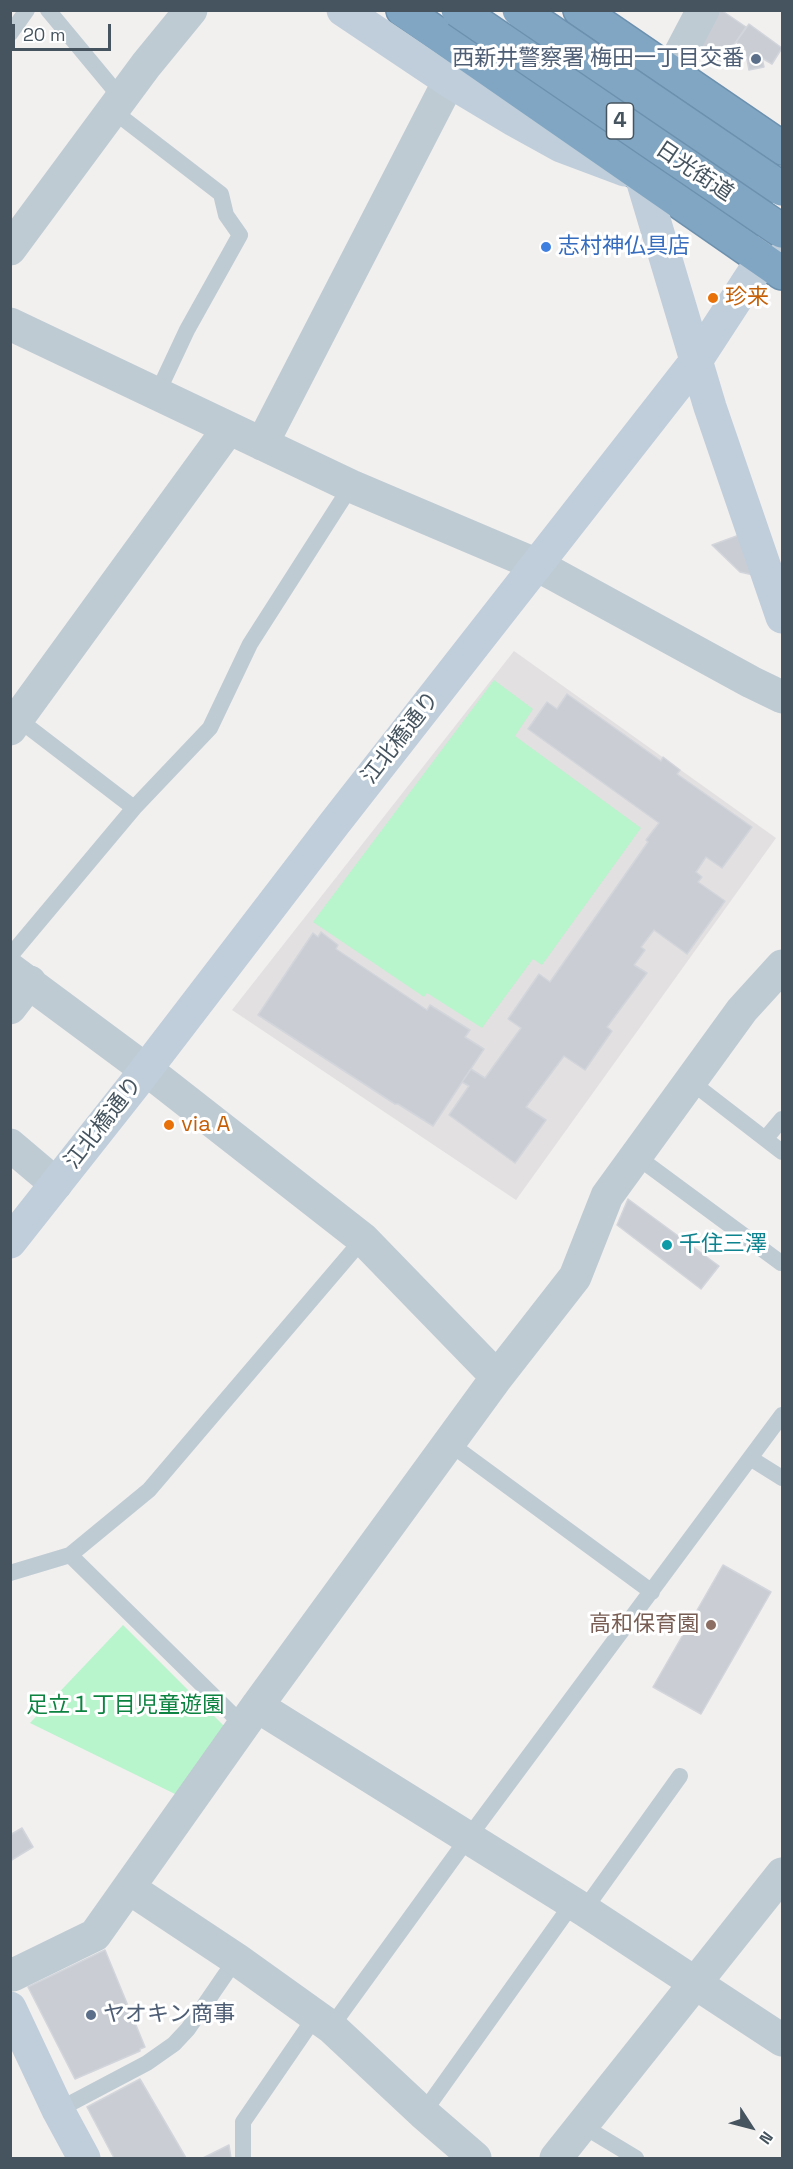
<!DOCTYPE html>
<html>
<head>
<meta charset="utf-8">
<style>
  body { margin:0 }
  #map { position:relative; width:793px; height:2169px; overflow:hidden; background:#f2efef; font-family:"Space Grotesk",sans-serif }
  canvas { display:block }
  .frame { position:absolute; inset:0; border:12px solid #45545f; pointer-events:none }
  .north { position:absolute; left:721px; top:2097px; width:60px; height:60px; -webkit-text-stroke:4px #fff; paint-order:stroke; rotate:126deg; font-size:16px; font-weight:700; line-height:24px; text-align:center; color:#45545f }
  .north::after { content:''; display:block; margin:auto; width:21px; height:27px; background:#45545f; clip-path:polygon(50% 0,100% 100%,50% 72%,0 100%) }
  .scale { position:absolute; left:12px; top:24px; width:99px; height:27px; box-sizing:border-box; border:3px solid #45545f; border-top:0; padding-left:8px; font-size:18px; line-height:21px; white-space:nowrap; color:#45545f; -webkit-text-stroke:4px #fff; paint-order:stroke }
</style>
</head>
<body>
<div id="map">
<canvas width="793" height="2169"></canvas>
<div class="frame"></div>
<div class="north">N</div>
<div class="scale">20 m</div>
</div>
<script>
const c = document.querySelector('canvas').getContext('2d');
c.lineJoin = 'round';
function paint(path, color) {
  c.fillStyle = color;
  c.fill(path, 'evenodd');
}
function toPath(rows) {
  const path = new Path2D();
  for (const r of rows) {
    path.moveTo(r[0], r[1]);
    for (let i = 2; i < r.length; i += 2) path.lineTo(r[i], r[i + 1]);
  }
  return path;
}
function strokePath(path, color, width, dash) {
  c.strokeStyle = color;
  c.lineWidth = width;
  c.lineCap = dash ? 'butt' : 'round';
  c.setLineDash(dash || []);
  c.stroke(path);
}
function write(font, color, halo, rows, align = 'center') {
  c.font = font + ' "Space Grotesk","Noto Sans JP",sans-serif';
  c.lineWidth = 6;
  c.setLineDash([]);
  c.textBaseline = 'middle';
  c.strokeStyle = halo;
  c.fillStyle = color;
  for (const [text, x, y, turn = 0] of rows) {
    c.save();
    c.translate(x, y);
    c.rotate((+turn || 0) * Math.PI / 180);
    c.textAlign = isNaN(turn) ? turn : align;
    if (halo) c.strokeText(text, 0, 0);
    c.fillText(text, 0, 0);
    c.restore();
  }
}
paint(toPath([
  [514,651,776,838,516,1200,232,1010]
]), '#e3e0e1');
paint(toPath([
  [494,680,533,709,515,736,641,828,542,965,533,959,482,1028,427,993,424,997,313,922],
  [123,1625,227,1729,177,1795,30,1723]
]), '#b8f4cc');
const building = toPath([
  [716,10,721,10,746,27,721,64,693,45,716,10],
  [749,24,782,48,772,64,762,58,764,67,749,70,745,49,736,42,749,24],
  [742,534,762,577,740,572,712,545,742,534],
  [567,694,661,761,663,757,680,770,677,774,752,827,722,868,706,857,696,872,702,877,698,882,725,901,687,954,654,930,641,947,645,950,634,965,647,973,607,1027,612,1031,585,1070,564,1056,526,1107,546,1120,515,1163,449,1115,469,1086,462,1082,471,1069,485,1078,521,1028,508,1019,539,974,550,982,648,842,646,840,659,823,528,729,547,702,557,709,567,694],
  [321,932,338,945,336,949,427,1010,430,1005,470,1030,465,1037,484,1049,433,1126,398,1104,395,1104,258,1015,313,933,318,937,321,932],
  [628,1199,719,1266,701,1289,617,1225,628,1199],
  [723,1565,771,1592,701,1714,653,1687,723,1565],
  [22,1828,33,1847,10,1861,10,1835,22,1828],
  [105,1950,145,2047,140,2049,140,2051,75,2079,28,1987,105,1950],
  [140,2079,186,2158,114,2158,87,2107,140,2079],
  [229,2145,231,2158,203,2158,229,2145]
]);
paint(building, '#caced4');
strokePath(building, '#d2d5db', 1.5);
const highway = toPath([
  [403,10,782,273],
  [580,10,782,148]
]);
strokePath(highway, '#6c91af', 36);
strokePath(toPath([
  [48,10,121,98],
  [10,34,27,10],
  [112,110,221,194,226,215,240,235,187,330,157,394],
  [18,719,134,808],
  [10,956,134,808,210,728,250,644,351,486],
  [690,1081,782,1152],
  [766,1138,782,1119],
  [636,1156,781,1263,782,1261],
  [449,1443,652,1592],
  [750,1458,782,1478],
  [70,1555,243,1725],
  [10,1573,70,1555,149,1490,363,1239],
  [584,1910,680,1776],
  [331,2027,468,1838,782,1415],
  [58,2110,147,2063,174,2044,188,2029,236,1959],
  [423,2113,572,1904],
  [583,2126,636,2158],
  [243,2158,243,2122,315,2017]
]), '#becbd3', 16);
strokePath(toPath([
  [671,71,703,10],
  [10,249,146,65,191,10],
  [10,324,351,486,537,565,751,682,782,697],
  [262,444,449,81],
  [10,729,229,428],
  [10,969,161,1081,363,1239,497,1377],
  [10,1008,30,982],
  [10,1145,56,1184],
  [257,1706,584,1910,782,2040],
  [129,1888,236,1959,331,2027,423,2113,475,2158],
  [10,1974,13,1975,95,1935,257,1706,497,1377,575,1277,607,1196,742,1010,782,966],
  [556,2158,782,1874]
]), '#becbd3', 33);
strokePath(toPath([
  [343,10,449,81,514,120,561,146,625,170],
  [611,56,641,176,710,407,782,617],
  [10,1242,134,1085,334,824,696,361,782,229],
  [10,2008,58,2110,84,2158]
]), '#bfceda', 33);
strokePath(highway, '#81a6c3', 33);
const highwayBridge = toPath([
  [458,10,782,231],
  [519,10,782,189]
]);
strokePath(highwayBridge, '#6c91af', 36, []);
strokePath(highwayBridge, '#81a6c3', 33);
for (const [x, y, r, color] of [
  [756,59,6,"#5c6f8a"],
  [546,247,6,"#3f7fe0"],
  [713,298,6,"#e8710a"],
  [169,1125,6,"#e8710a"],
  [667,1245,6,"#0f9aa8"],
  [711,1625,6,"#8d6e63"],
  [91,2015,6,"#5c6f8a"]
]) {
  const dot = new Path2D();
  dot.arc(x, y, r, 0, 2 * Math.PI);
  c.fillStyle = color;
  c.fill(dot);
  strokePath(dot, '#fff', 2);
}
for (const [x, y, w] of [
  [620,121,27]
]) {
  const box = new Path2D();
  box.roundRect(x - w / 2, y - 18, w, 36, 4.5);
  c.fillStyle = '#fff';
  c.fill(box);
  strokePath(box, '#45545f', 1.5);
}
write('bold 21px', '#45545f', null, [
  ["4",620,121]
]);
write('22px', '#4e5e75', '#fff', [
  ["西新井警察署 梅田一丁目交番",744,59],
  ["ヤオキン商事",103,2015,"left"]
], 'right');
write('22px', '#45545f', '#fff', [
  ["日光街道",694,172,34],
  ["江北橋通り",401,738,-52],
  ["江北橋通り",104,1123,-52]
]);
write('22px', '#366cbe', '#fff', [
  ["志村神仏具店",558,247]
], 'left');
write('22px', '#c56008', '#fff', [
  ["珍来",725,298],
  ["via A",181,1125]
], 'left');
write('22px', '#0d838f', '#fff', [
  ["千住三澤",679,1245]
], 'left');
write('22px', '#785e54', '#fff', [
  ["高和保育園",699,1625]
], 'right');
write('22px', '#0c8340', '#fff', [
  ["足立１丁目児童遊園",125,1706]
]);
</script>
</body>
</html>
